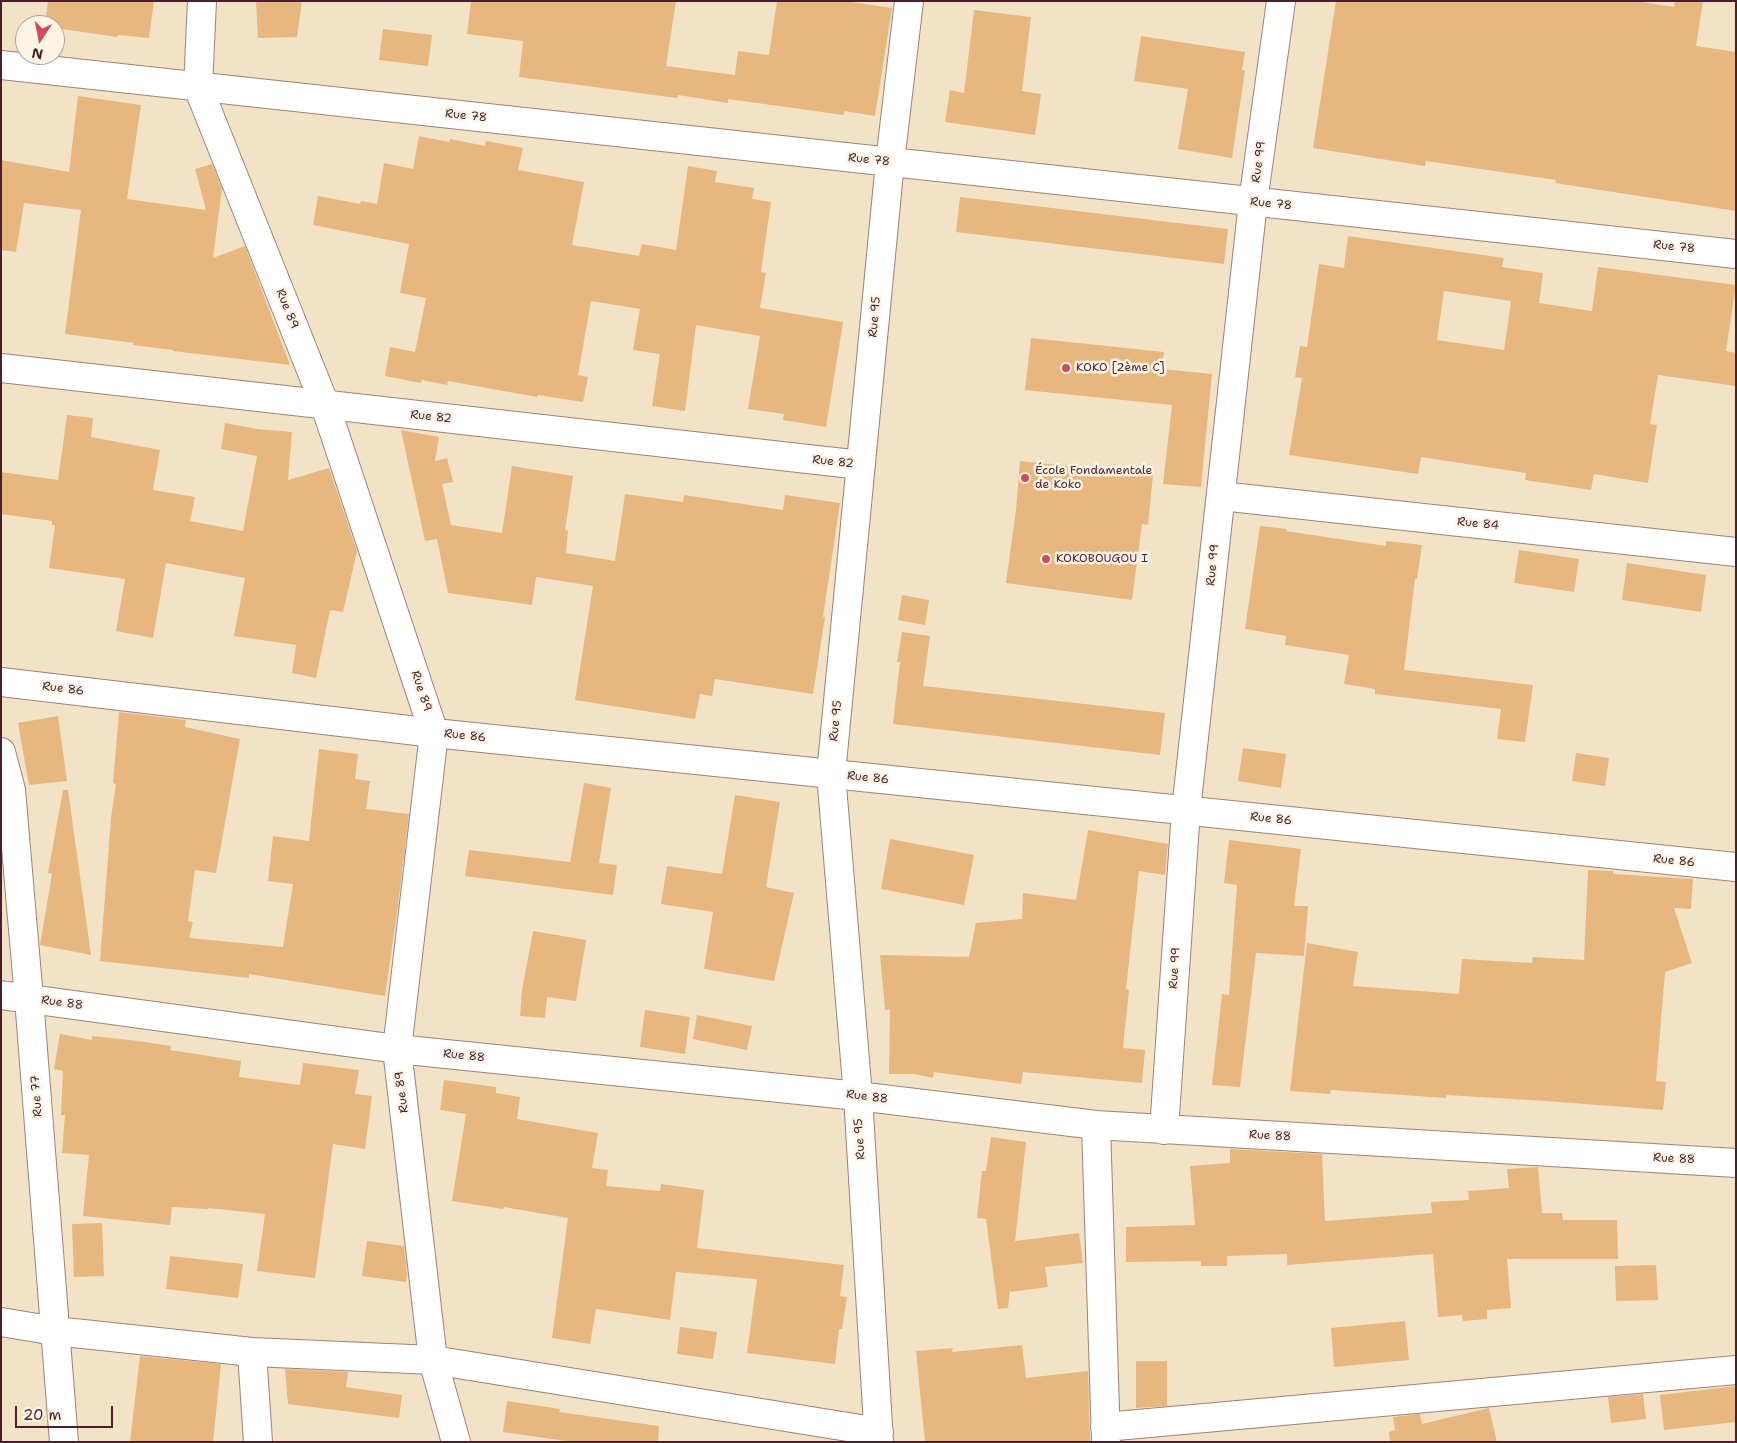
<!DOCTYPE html>
<html>
<head>
<meta charset="utf-8">
<style>
  body { margin:0 }
  #map { position:relative; width:1737px; height:1443px; overflow:hidden; background:#f3e3c6; font-family:"Shantell Sans",sans-serif }
  canvas { display:block }
  .frame { position:absolute; inset:0; border:2px solid #4a1f2b; pointer-events:none }
  .north { position:absolute; left:15px; top:15px; width:50px; height:50px; box-sizing:border-box; background:#fcf5e5; border:1px solid #b59f9b; border-radius:50%; rotate:191deg; font-size:14px; font-weight:700; line-height:20px; text-align:center; color:#4a1f2b }
  .north::after { content:''; display:block; margin:auto; width:18px; height:22px; background:#d1495b; clip-path:polygon(50% 0,100% 100%,50% 72%,0 100%) }
  .scale { position:absolute; left:15px; top:1406px; width:98px; height:22px; box-sizing:border-box; border:2px solid #4a1f2b; border-top:0; padding-left:6px; font-size:15px; line-height:18px; white-space:nowrap; color:#4a1f2b; -webkit-text-stroke:4px #fcf5e5; paint-order:stroke }
</style>
</head>
<body>
<div id="map">
<canvas width="1737" height="1443"></canvas>
<div class="frame"></div>
<div class="north">N</div>
<div class="scale">20 m</div>
</div>
<script>
const c = document.querySelector('canvas').getContext('2d');
c.lineJoin = 'round';
function paint(path, color) {
  c.fillStyle = color;
  c.fill(path, 'evenodd');
}
function toPath(rows) {
  const path = new Path2D();
  for (const r of rows) {
    path.moveTo(r[0], r[1]);
    for (let i = 2; i < r.length; i += 2) path.lineTo(r[i], r[i + 1]);
  }
  return path;
}
function strokePath(path, color, width, dash) {
  c.strokeStyle = color;
  c.lineWidth = width;
  c.lineCap = dash ? 'butt' : 'round';
  c.setLineDash(dash || []);
  c.stroke(path);
}
function write(font, color, halo, rows, align = 'center') {
  c.font = font + ' "Shantell Sans",sans-serif';
  c.lineWidth = 5;
  c.setLineDash([]);
  c.textBaseline = 'middle';
  c.strokeStyle = halo;
  c.fillStyle = color;
  for (const [text, x, y, turn = 0] of rows) {
    c.save();
    c.translate(x, y);
    c.rotate((+turn || 0) * Math.PI / 180);
    c.textAlign = isNaN(turn) ? turn : align;
    if (halo) c.strokeText(text, 0, 0);
    c.fillText(text, 0, 0);
    c.restore();
  }
}
paint(toPath([
  [48,1,154,1,149,38,118,35,117,37,55,28,55,25,45,25],
  [256,1,302,1,297,37,258,38],
  [471,1,676,1,666,66,735,75,738,51,769,55,777,1,845,1,892,8,875,116,844,111,844,115,728,99,728,103,678,95,677,98,519,77,523,41,467,34],
  [1336,1,1636,1,1674,7,1675,1,1703,1,1696,46,1736,52,1736,211,1555,183,1556,180,1426,161,1425,166,1313,148],
  [974,10,1031,17,1022,91,1041,94,1035,135,945,122,950,90,964,93],
  [383,29,432,35,428,66,379,60],
  [1141,36,1245,52,1242,70,1245,71,1232,158,1178,149,1188,89,1134,81],
  [78,96,141,105,127,199,206,210,195,169,212,164,222,188,213,258,245,246,290,365,173,351,173,350,133,345,134,343,65,334,81,210,24,203,16,252,1,250,1,160,69,172],
  [419,136,449,142,450,139,485,146,486,141,523,148,518,170,584,182,572,245,639,256,642,244,676,250,688,166,717,171,715,182,754,188,752,199,771,202,761,272,766,273,760,308,843,322,826,427,783,420,784,414,748,409,760,336,696,325,685,411,652,406,660,354,633,350,640,309,591,301,578,375,588,377,583,402,538,395,537,397,448,381,447,385,422,380,421,383,385,376,390,347,415,352,426,298,400,293,409,244,313,225,318,196,360,204,361,201,377,204,384,163,413,169],
  [960,197,1228,229,1224,264,956,232],
  [1348,236,1504,258,1502,267,1543,273,1539,303,1592,311,1598,267,1736,285,1726,351,1736,353,1736,386,1658,375,1650,424,1657,425,1648,483,1594,474,1591,490,1525,480,1526,473,1421,457,1418,474,1289,455,1302,378,1295,377,1300,346,1307,347,1319,264,1344,268],
  [1444,291,1511,301,1504,350,1437,340],
  [1031,338,1164,352,1162,369,1212,374,1201,487,1163,484,1172,405,1025,390],
  [67,415,93,418,91,437,160,450,153,490,195,497,190,521,243,531,257,456,221,449,225,423,257,429,292,432,288,480,329,468,357,551,343,612,330,610,316,678,292,673,296,645,234,636,245,578,166,563,153,638,116,631,125,579,49,568,55,525,52,525,52,521,1,514,1,472,58,480],
  [401,430,439,437,435,461,447,458,453,482,442,484,451,525,502,533,512,466,573,476,565,530,568,531,566,553,615,561,625,494,683,502,684,495,783,510,785,495,840,503,823,617,825,617,813,694,715,679,712,696,700,694,695,719,575,700,593,586,536,577,532,605,448,593,437,539,425,541],
  [1020,461,1153,475,1148,525,1142,524,1132,600,1006,583,1016,510],
  [1260,526,1287,529,1286,531,1386,546,1386,541,1422,545,1417,579,1415,579,1404,670,1533,685,1525,742,1497,739,1501,709,1375,694,1375,689,1344,684,1349,655,1285,645,1286,636,1245,629],
  [1519,550,1579,559,1574,592,1514,583],
  [1627,563,1706,575,1701,612,1622,600],
  [902,595,929,600,925,625,898,620],
  [902,632,930,636,923,686,1165,713,1160,755,893,724,900,662,897,662],
  [119,712,186,720,185,727,240,739,216,873,195,870,188,921,193,922,189,938,283,947,293,884,268,881,273,836,309,841,319,749,358,754,355,779,370,781,366,809,409,814,397,913,385,996,249,974,249,978,100,961,111,818,116,784,113,783],
  [58,716,67,781,29,785,18,723],
  [1243,748,1286,754,1281,788,1238,781],
  [1576,753,1609,758,1605,786,1572,781],
  [584,783,611,788,599,863,617,865,613,895,465,876,469,850,570,862],
  [63,790,68,790,91,955,40,945,52,874,48,873],
  [735,795,780,802,766,887,794,893,774,981,704,969,713,912,661,904,667,866,722,874],
  [1088,830,1168,844,1165,875,1139,871,1126,989,1129,990,1123,1048,1145,1050,1142,1083,1023,1072,1021,1084,934,1072,933,1078,914,1074,889,1074,890,1009,885,1010,880,955,969,957,976,923,1022,919,1023,893,1076,900],
  [890,839,974,855,964,905,881,889],
  [1229,840,1301,849,1294,906,1308,906,1304,956,1256,953,1240,1087,1212,1085,1222,994,1229,995,1237,885,1224,883],
  [1588,870,1613,871,1613,874,1693,879,1691,909,1674,908,1692,963,1665,972,1656,1081,1666,1082,1663,1110,1546,1101,1447,1095,1446,1098,1331,1090,1330,1094,1290,1091,1307,943,1358,952,1353,986,1459,994,1462,959,1532,963,1533,957,1584,960],
  [533,931,586,940,576,1001,547,997,545,1018,520,1016,522,990],
  [645,1010,690,1017,685,1054,640,1047],
  [697,1015,752,1026,747,1050,693,1039],
  [60,1034,92,1040,92,1036,138,1041,171,1046,170,1050,241,1061,239,1077,300,1085,303,1063,359,1070,355,1094,372,1096,365,1149,333,1144,315,1278,257,1271,265,1214,208,1208,208,1209,172,1207,170,1225,83,1216,89,1155,62,1153,65,1115,61,1115,63,1071,54,1069],
  [444,1080,496,1087,496,1093,520,1097,517,1119,598,1133,592,1168,608,1170,606,1186,660,1191,661,1184,704,1190,697,1248,844,1265,840,1296,847,1297,842,1329,839,1329,835,1364,747,1353,757,1279,676,1272,670,1320,596,1309,590,1344,552,1338,568,1218,504,1207,503,1209,452,1201,466,1114,440,1110],
  [991,1137,1026,1142,1015,1241,1079,1233,1083,1263,1045,1267,1048,1287,1011,1292,1010,1290,1008,1308,998,1309,986,1219,977,1218,982,1171,986,1171],
  [1230,1149,1322,1154,1325,1221,1432,1213,1431,1202,1469,1200,1468,1191,1509,1188,1507,1169,1538,1167,1542,1213,1562,1213,1563,1220,1617,1220,1618,1259,1507,1259,1511,1308,1487,1310,1487,1319,1463,1321,1462,1315,1438,1317,1433,1254,1287,1265,1287,1254,1227,1256,1227,1266,1201,1266,1201,1261,1126,1262,1126,1227,1195,1225,1190,1166,1230,1163],
  [102,1223,104,1276,74,1277,72,1224],
  [367,1241,404,1246,407,1274,406,1282,362,1276],
  [170,1256,243,1264,238,1298,166,1289],
  [1656,1265,1658,1300,1616,1301,1615,1266],
  [1405,1321,1409,1360,1334,1367,1331,1328],
  [680,1327,717,1332,713,1359,677,1354],
  [1022,1345,1026,1378,1088,1371,1090,1442,925,1442,916,1351,953,1348,952,1352],
  [140,1356,221,1364,213,1442,130,1442],
  [1136,1361,1167,1361,1167,1406,1136,1408],
  [285,1369,348,1372,346,1387,402,1395,399,1418,288,1404],
  [1736,1386,1736,1422,1664,1430,1660,1395],
  [1643,1394,1646,1419,1611,1423,1608,1397],
  [507,1401,560,1409,559,1412,659,1426,658,1442,573,1442,503,1432],
  [1489,1408,1497,1442,1390,1442,1389,1432,1395,1430,1393,1417,1420,1414,1422,1424]
]), '#e7b77f');
const minor = toPath([
  [202,1,198,87,325,405,434,733,397,1049,433,1360,456,1442],
  [1,65,1736,254],
  [1,368,861,465],
  [1221,496,1736,552],
  [1,682,434,733,1736,867],
  [1,752,11,790,29,999,64,1442],
  [1,995,397,1049,858,1096,1096,1125,1736,1163],
  [1096,1125,1106,1442],
  [1164,1130,1186,810,1253,202,1281,1],
  [1,1322,55,1331,252,1352,433,1360,879,1432],
  [252,1352,258,1442],
  [1105,1427,1736,1370],
  [879,1442,858,1096,831,774,890,162,909,1]
]);
strokePath(minor, '#9e8178', 30);
strokePath(minor, '#fff', 28);
for (const [x, y, r, color] of [
  [1066,368,5,"#d1495b"],
  [1025,478,5,"#d1495b"],
  [1046,559,5,"#d1495b"]
]) {
  const dot = new Path2D();
  dot.arc(x, y, r, 0, 2 * Math.PI);
  c.fillStyle = color;
  c.fill(dot);
  strokePath(dot, '#fcf5e5', 2);
}
write('12px', '#4a1f2b', '#fcf5e5', [
  ["Rue 78",466,116,6],
  ["Rue 78",869,160,6],
  ["Rue 99",1259,162,-82],
  ["Rue 78",1271,204,6],
  ["Rue 78",1674,247,6],
  ["Rue 89",287,309,68],
  ["Rue 95",875,317,-85],
  ["Rue 82",431,417,6],
  ["Rue 82",833,462,6],
  ["Rue 84",1478,524,6],
  ["Rue 99",1213,565,-84],
  ["Rue 86",63,689,7],
  ["Rue 89",421,691,72],
  ["Rue 95",836,721,-84],
  ["Rue 86",465,736,6],
  ["Rue 86",868,778,6],
  ["Rue 86",1271,819,6],
  ["Rue 86",1674,861,6],
  ["Rue 99",1175,968,-86],
  ["Rue 88",62,1003,8],
  ["Rue 88",464,1056,6],
  ["Rue 89",402,1092,-97],
  ["Rue 77",37,1096,-94],
  ["Rue 88",867,1097,7],
  ["Rue 88",1270,1136,3],
  ["Rue 95",860,1139,-94],
  ["Rue 88",1674,1159,3]
]);
write('12px', '#4a1f2b', '#fcf5e5', [
  ["KOKO [2ème C]",1076,368],
  ["École Fondamentale",1035,471],
  ["de Koko",1035,485],
  ["KOKOBOUGOU I",1056,559]
], 'left');
</script>
</body>
</html>
